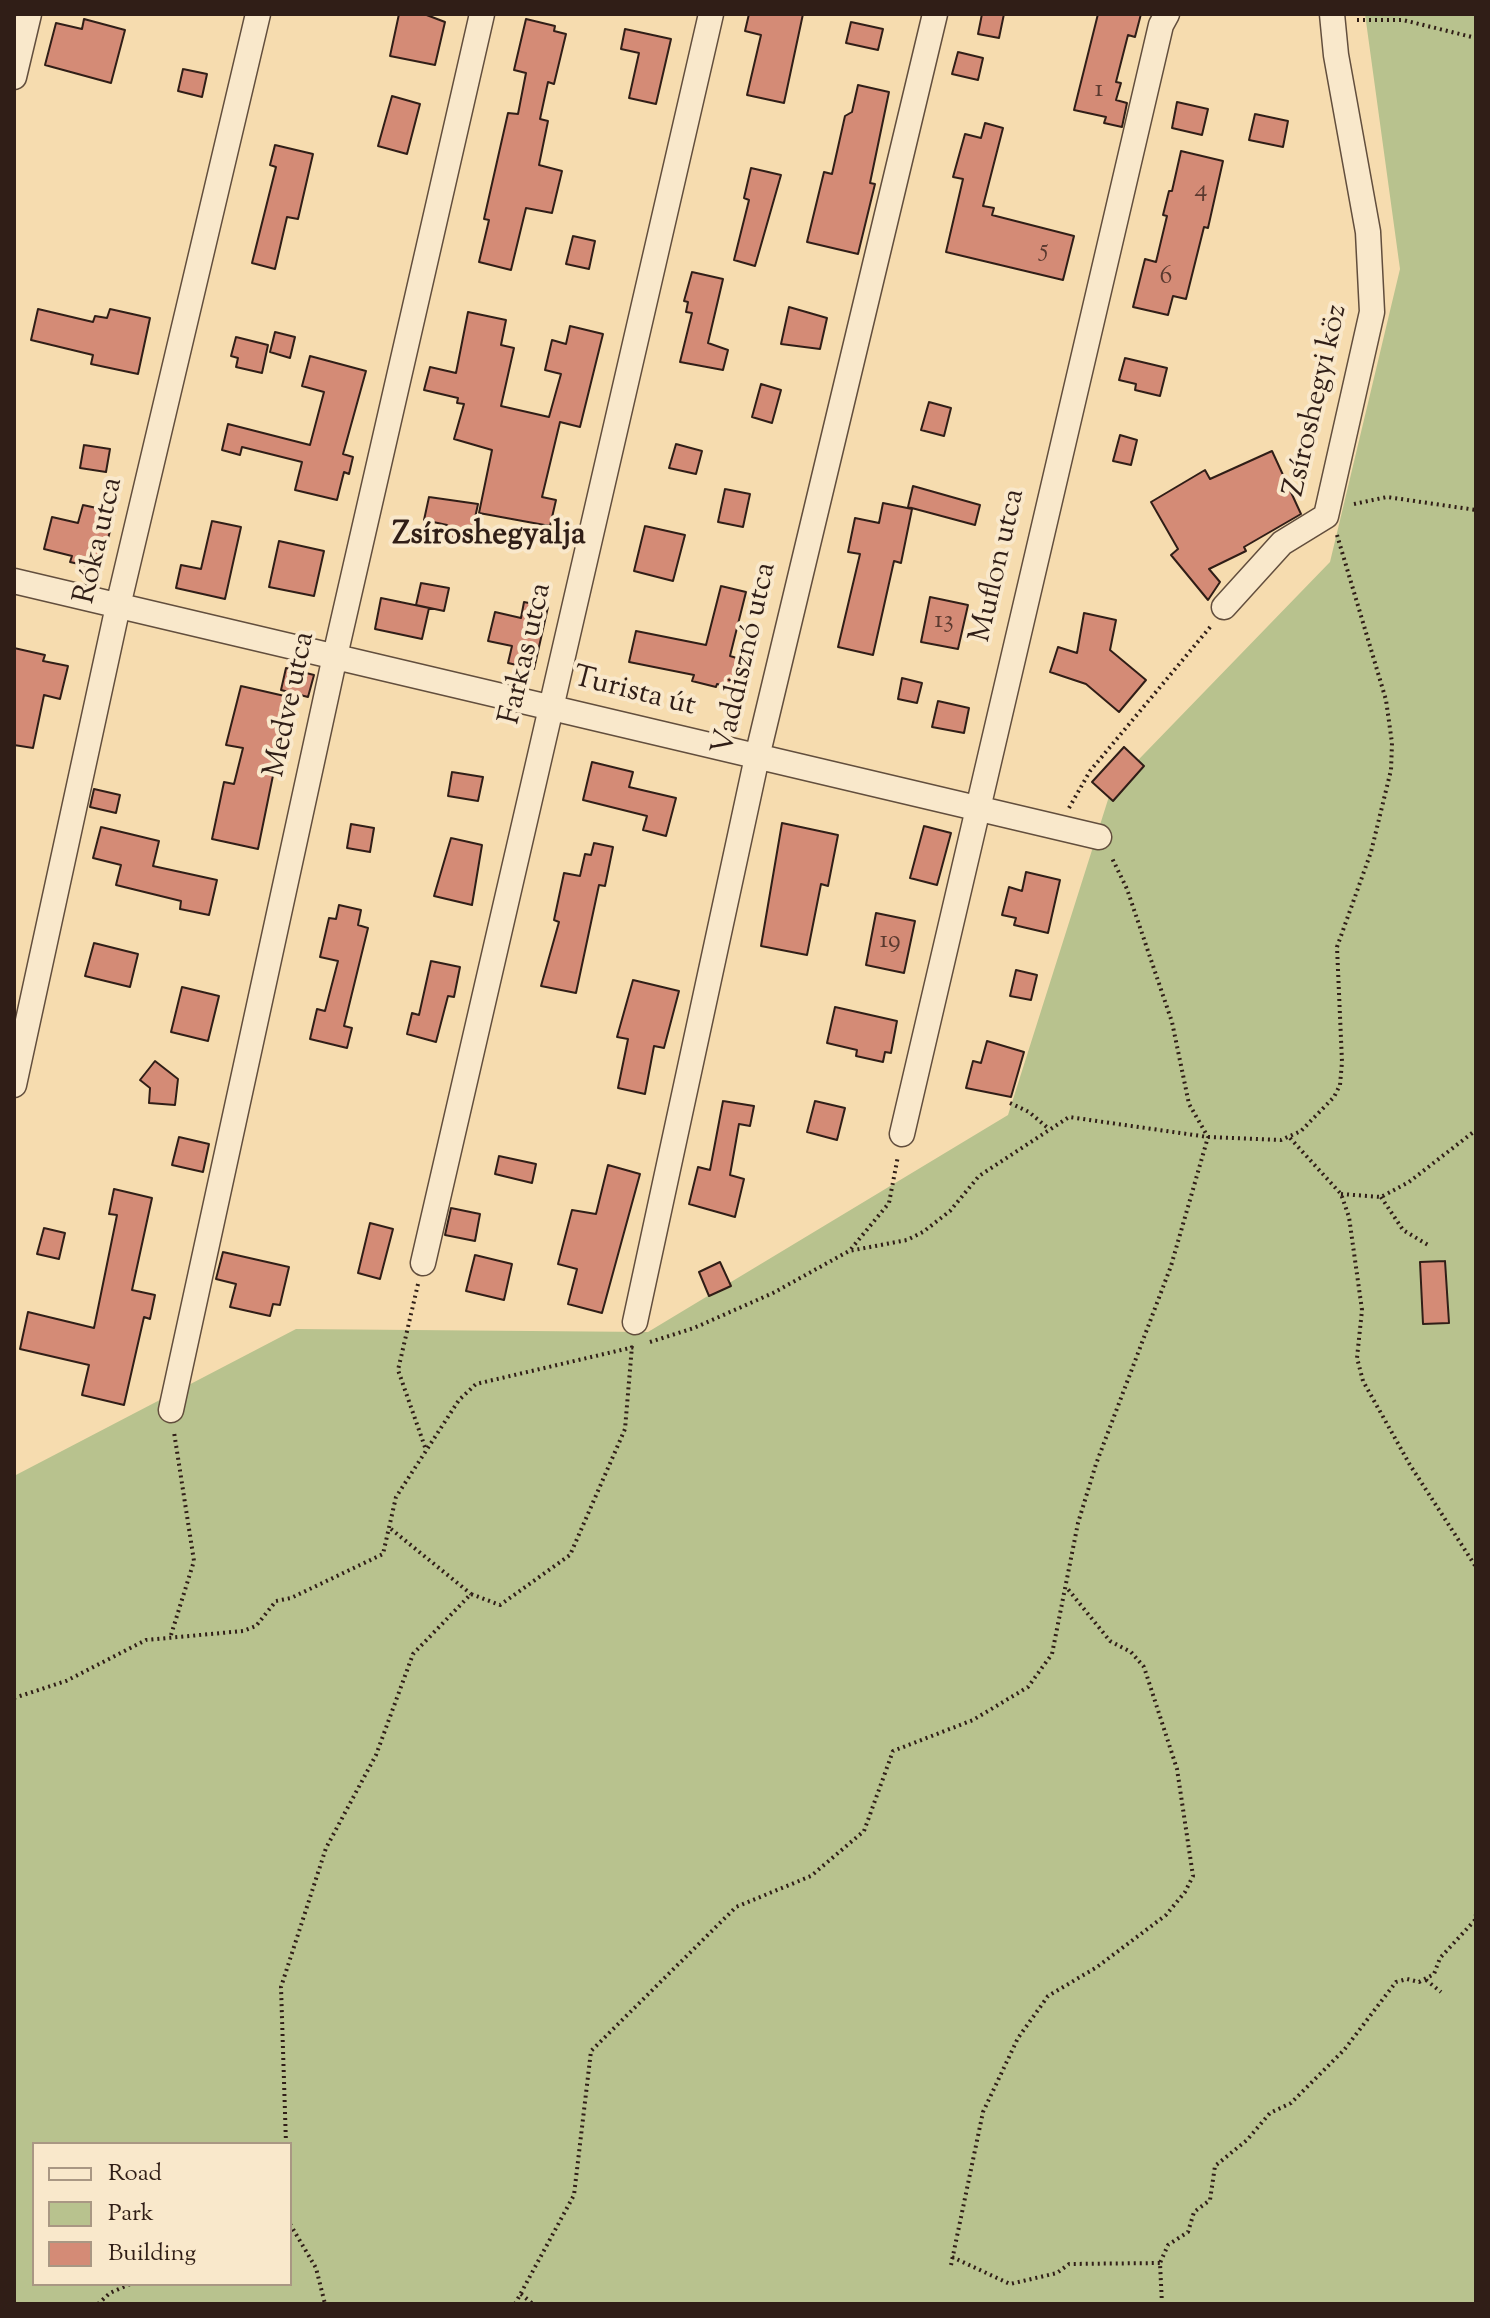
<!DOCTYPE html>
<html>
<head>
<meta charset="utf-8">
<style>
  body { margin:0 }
  #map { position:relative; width:1490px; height:2318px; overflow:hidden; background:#f6dcaf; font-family:"Sorts Mill Goudy",serif }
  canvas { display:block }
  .frame { position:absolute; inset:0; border:16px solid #301e17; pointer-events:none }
  .legend { position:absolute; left:32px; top:2142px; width:260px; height:144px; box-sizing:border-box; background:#f9e8cb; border:2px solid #a99783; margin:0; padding:10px 14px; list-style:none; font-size:24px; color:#301e17 }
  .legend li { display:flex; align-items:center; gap:16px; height:40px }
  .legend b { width:40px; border:2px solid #a99783 }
</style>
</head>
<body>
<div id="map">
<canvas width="1490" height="2318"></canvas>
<div class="frame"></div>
<ul class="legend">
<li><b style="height:10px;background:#f9e8cb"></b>Road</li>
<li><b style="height:22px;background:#b8c28e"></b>Park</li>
<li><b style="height:22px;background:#d48b76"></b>Building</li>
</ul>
</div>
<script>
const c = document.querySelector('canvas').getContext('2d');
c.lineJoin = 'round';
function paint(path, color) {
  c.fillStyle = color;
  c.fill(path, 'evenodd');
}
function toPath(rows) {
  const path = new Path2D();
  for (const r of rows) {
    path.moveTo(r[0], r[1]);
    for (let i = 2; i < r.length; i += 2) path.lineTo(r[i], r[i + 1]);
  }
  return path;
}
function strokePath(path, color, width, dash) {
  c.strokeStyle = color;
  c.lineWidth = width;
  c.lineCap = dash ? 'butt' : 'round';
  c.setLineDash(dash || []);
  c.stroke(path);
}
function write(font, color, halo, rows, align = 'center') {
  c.font = font + ' "Sorts Mill Goudy",serif';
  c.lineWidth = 8;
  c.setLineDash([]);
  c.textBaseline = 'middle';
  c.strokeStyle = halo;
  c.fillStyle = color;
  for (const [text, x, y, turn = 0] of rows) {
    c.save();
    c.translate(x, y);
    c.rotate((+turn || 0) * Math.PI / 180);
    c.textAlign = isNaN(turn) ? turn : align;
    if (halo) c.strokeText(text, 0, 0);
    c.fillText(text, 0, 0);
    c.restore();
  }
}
paint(toPath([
  [1365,14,1476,14,1476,2304,14,2304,14,1476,296,1329,648,1332,1008,1115,1112,787,1330,562,1400,269],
  [34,2144,290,2144,290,2284,34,2284]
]), '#b8c28e');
const building = toPath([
  [399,14,424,14,445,22,435,65,390,56,399,14],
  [749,14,803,14,784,103,747,95,761,35,745,31,749,14],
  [982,14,1004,14,999,38,978,34,982,14],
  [1098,14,1141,14,1135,37,1128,35,1116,82,1121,83,1116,100,1127,103,1122,127,1104,123,1106,117,1074,110,1098,14],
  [84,19,125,30,111,83,45,65,56,23,82,29,84,19],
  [526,19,555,26,554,31,566,34,554,84,548,82,540,119,548,121,539,165,562,171,552,213,526,208,511,270,479,262,489,220,484,219,508,113,518,114,526,73,514,70,526,19],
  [851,22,883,29,878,50,846,43,851,22],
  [625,29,671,39,656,104,629,98,639,53,621,49,625,29],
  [958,52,983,58,978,80,952,74,958,52],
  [183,69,207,74,202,97,178,91,183,69],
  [858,85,889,92,870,183,875,184,858,254,807,242,824,172,832,174,845,116,852,112,858,85],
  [392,96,420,104,407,154,378,146,392,96],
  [1177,102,1208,109,1202,135,1172,128,1177,102],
  [1255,114,1288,121,1283,147,1249,140,1255,114],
  [985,123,1003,128,983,206,994,208,992,215,1074,236,1063,280,946,252,963,179,953,177,965,134,981,138,985,123],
  [275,145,313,154,298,219,287,217,275,269,252,263,276,167,270,165,275,145],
  [1181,151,1223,161,1208,228,1204,227,1186,299,1173,296,1168,315,1133,307,1145,259,1156,262,1167,216,1163,215,1169,191,1172,191,1181,151],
  [751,168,781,175,755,266,734,260,749,200,744,198,751,168],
  [573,236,595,241,589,269,566,264,573,236],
  [692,272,723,279,708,343,728,350,723,370,680,362,692,313,686,312,688,302,684,301,692,272],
  [789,307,827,318,820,349,781,344,789,307],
  [38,309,93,322,95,316,107,318,110,309,150,318,138,374,91,364,93,355,31,340,38,309],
  [468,312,506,320,501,345,514,348,501,406,549,417,561,374,545,370,552,340,566,344,570,326,603,334,580,427,560,422,542,497,556,500,550,526,479,513,492,450,454,439,464,404,457,403,458,398,424,390,430,367,456,373,468,312],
  [275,332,295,337,290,358,270,352,275,332],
  [236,337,268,345,262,373,236,367,238,358,231,356,236,337],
  [310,356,366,371,343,454,353,457,349,474,344,472,337,500,295,490,302,462,242,447,240,455,222,450,228,424,310,445,324,392,302,386,310,356],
  [1125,358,1167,368,1160,396,1135,390,1136,384,1119,380,1125,358],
  [761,384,781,390,772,423,752,417,761,384],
  [929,402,951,408,944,436,921,430,929,402],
  [1120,435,1137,440,1131,465,1113,461,1120,435],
  [676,444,702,451,696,474,669,468,676,444],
  [84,445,110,449,106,472,80,468,84,445],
  [1272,451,1301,514,1244,547,1246,551,1209,569,1220,582,1208,600,1171,555,1178,549,1151,502,1205,470,1210,479,1272,451],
  [913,486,980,505,975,525,908,507,913,486],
  [725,489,750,494,743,527,718,522,725,489],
  [429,497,478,504,470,541,445,536,447,525,424,520,429,497],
  [883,503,912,509,901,563,894,561,873,655,838,647,860,554,848,552,855,518,879,523,883,503],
  [83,505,115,512,100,569,70,562,72,556,44,549,52,517,78,523,83,505],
  [212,521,241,527,225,599,176,588,181,565,201,569,212,521],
  [645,526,685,535,673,581,634,571,645,526],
  [279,541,324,551,314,596,269,587,279,541],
  [421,583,449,588,444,611,416,605,421,583],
  [721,586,746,592,730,656,740,659,732,688,717,684,716,687,692,681,694,675,629,662,636,631,706,645,721,586],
  [930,597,968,605,958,649,921,642,930,597],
  [381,598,429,608,422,639,375,629,381,598],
  [524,602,548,607,534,669,508,663,512,646,488,641,495,612,521,618,524,602],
  [1084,613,1116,620,1110,650,1146,680,1119,712,1086,684,1050,672,1058,647,1077,653,1084,613],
  [14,648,45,655,43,661,68,666,60,699,44,695,33,748,14,745,14,648],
  [286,668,314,675,308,697,281,690,286,668],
  [902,678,922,683,917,703,898,699,902,678],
  [241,686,289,697,258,849,212,839,224,782,234,784,243,748,226,745,241,686],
  [938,701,969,708,964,733,932,727,938,701],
  [1124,747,1144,766,1113,801,1092,782,1124,747],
  [592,762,633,772,629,787,676,798,666,836,643,830,647,816,583,800,592,762],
  [452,772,483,777,478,801,448,796,452,772],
  [94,789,120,795,116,813,90,807,94,789],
  [782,823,838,835,828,886,821,884,807,955,761,946,782,823],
  [351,824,374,828,370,852,347,848,351,824],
  [924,826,951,833,937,885,910,878,924,826],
  [101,827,159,841,153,866,217,880,209,915,180,909,181,901,116,885,121,865,93,858,101,827],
  [451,838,482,845,472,905,434,896,451,838],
  [594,843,613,847,605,886,599,885,576,993,541,986,559,922,554,920,564,873,580,876,585,854,591,855,594,843],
  [1026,872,1060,880,1048,933,1014,925,1016,918,1002,915,1009,887,1022,891,1026,872],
  [339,905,361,910,358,925,368,928,344,1026,352,1028,347,1048,310,1039,317,1009,325,1011,338,961,320,957,329,918,336,919,339,905],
  [876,913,915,921,904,973,866,965,876,913],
  [94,943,138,954,130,987,85,976,94,943],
  [431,961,460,967,454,997,448,996,436,1042,407,1034,412,1013,419,1015,431,961],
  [1016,970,1037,975,1031,1000,1010,996,1016,970],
  [633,980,679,991,664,1048,654,1046,645,1094,618,1088,628,1039,617,1037,633,980],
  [182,987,219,996,208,1041,171,1032,182,987],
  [835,1007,897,1021,891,1053,885,1052,883,1062,856,1056,857,1050,827,1043,835,1007],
  [987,1041,1024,1052,1011,1097,966,1088,973,1061,981,1063,987,1041],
  [155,1061,178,1079,175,1105,149,1103,150,1088,140,1080,155,1061],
  [723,1101,754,1106,750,1126,739,1124,730,1175,744,1179,735,1217,689,1204,698,1167,710,1170,723,1101],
  [815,1101,845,1108,837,1140,807,1132,815,1101],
  [179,1137,209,1144,203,1172,172,1165,179,1137],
  [499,1156,536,1164,532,1183,495,1174,499,1156],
  [608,1165,640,1174,602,1313,568,1304,577,1269,558,1264,572,1210,596,1214,608,1165],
  [114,1189,152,1198,132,1290,155,1295,150,1319,144,1317,124,1405,82,1395,89,1365,20,1349,28,1312,94,1328,117,1215,109,1214,114,1189],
  [451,1208,480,1214,475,1241,445,1235,451,1208],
  [370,1223,393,1229,380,1279,358,1273,370,1223],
  [44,1228,65,1233,59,1259,37,1254,44,1228],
  [223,1252,289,1267,280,1305,273,1304,270,1316,230,1307,236,1284,216,1279,223,1252],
  [475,1255,512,1264,504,1300,466,1291,475,1255],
  [1445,1261,1449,1323,1423,1324,1420,1262,1445,1261],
  [720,1262,731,1286,709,1296,699,1272,720,1262]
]);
paint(building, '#d48b76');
strokePath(building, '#301e17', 2);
const minor = toPath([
  [14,77,29,14],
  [14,581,1099,837],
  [1224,607,1282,543,1326,516,1372,312,1368,232,1336,55,1332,14],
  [14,1085,118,606,258,14],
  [902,1134,1161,25,1167,14],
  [423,1263,711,14],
  [635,1322,757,757,935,14],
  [171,1410,335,656,482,14]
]);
strokePath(minor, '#624e3d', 27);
strokePath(toPath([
  [1357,20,1403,20,1476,38],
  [1354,504,1387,497,1476,510],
  [1069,808,1090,771,1211,626],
  [1010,1103,1029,1112,1049,1129],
  [1290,1138,1341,1194,1349,1217,1362,1310,1357,1358,1363,1381,1410,1465,1476,1567],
  [1341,1194,1381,1197,1409,1182,1476,1130],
  [1381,1197,1403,1230,1428,1245],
  [851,1249,889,1203,898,1156],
  [418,1284,398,1370,426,1450],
  [650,1342,694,1328,773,1293,849,1251,907,1240,923,1232,950,1211,979,1176,1069,1117,1208,1137,1281,1140,1301,1131,1334,1097,1340,1085,1342,1062,1337,947,1371,852,1391,770,1392,743,1386,700,1337,535],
  [391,1529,471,1594],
  [171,1635,194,1561,174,1432],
  [14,1698,66,1681,146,1640,243,1631,256,1626,276,1601,291,1598,383,1554,396,1497,459,1400,476,1384,634,1347],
  [1426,1980,1441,1992],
  [286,2144,281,1987,326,1848,376,1755,413,1654,471,1594,500,1605,570,1555,625,1429,632,1346],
  [290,2224,316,2268,325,2304],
  [952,2257,1010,2284,1057,2273,1069,2264,1160,2263],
  [951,2265,983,2112,1018,2038,1048,1996,1097,1967,1166,1915,1185,1892,1193,1876,1177,1769,1144,1667,1131,1652,1110,1641,1067,1588],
  [521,2294,533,2304],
  [98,2304,110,2293,130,2284],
  [515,2304,574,2195,591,2051,736,1907,811,1876,864,1831,893,1751,973,1720,1028,1687,1052,1654,1078,1523,1096,1464,1171,1266,1208,1137,1189,1104,1172,1022,1127,889,1111,856],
  [1162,2304,1160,2263,1168,2245,1188,2232,1194,2212,1210,2200,1215,2166,1247,2140,1270,2113,1291,2103,1344,2050,1396,1982,1407,1979,1419,1982,1434,1974,1440,1958,1475,1920,1476,1914]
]), '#301e17', 4, [2, 4]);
strokePath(minor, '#f9e8cb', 24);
write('26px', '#59392f', null, [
  ["1",1099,92],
  ["4",1201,192],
  ["5",1044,252],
  ["6",1166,279],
  ["13",944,623],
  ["19",890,943]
]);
write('30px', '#301e17', '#f9e8cb', [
  ["Zsíroshegyi köz",1318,401,-77],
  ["Róka utca",101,541,-77],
  ["Muflon utca",1000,566,-77],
  ["Farkas utca",528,654,-77],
  ["Vaddisznó utca",747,659,-77],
  ["Turista út",634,694,14],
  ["Medve utca",292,705,-78]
]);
write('bold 32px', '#301e17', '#f9e8cb', [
  ["Zsíroshegyalja",489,538]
]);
</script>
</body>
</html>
